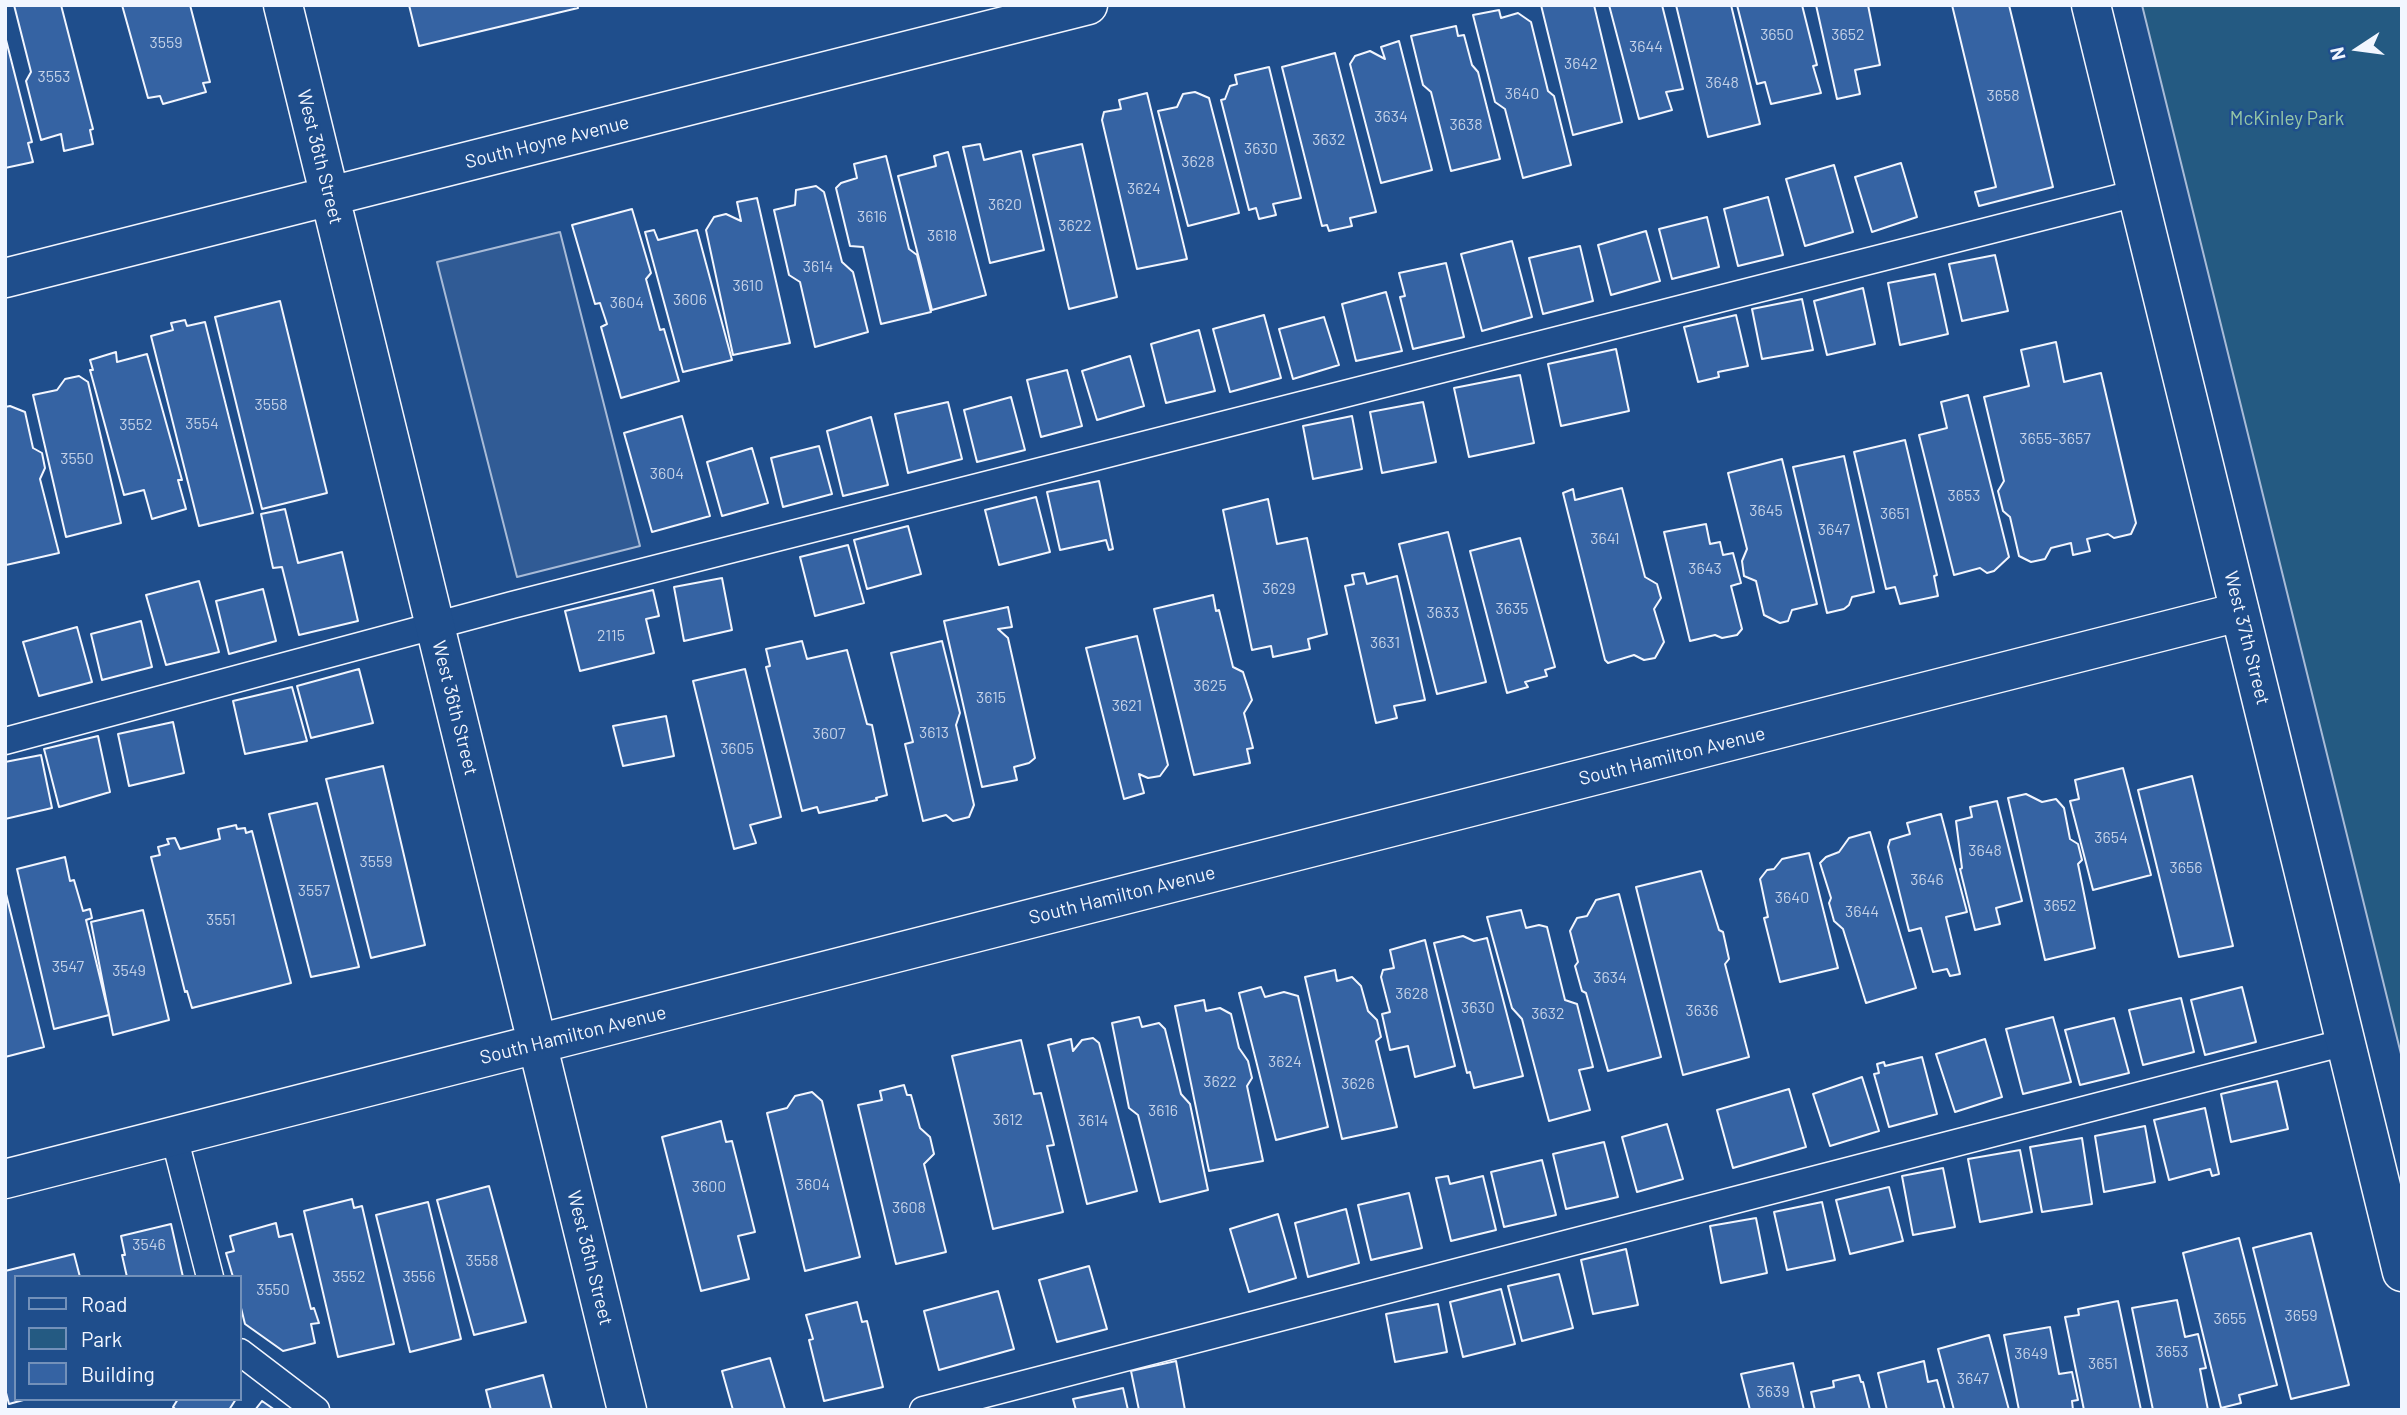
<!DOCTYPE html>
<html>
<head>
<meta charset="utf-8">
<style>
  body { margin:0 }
  #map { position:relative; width:2407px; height:1415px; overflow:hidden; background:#1f4e8c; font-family:Barlow,sans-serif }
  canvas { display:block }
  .frame { position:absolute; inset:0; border:7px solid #f2f6ff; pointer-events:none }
  .legend { position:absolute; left:14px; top:1275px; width:228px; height:126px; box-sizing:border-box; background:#1f4e8c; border:2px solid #7391ba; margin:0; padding:9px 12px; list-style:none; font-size:21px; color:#f2f6ff }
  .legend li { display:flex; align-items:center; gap:14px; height:35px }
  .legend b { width:35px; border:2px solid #7391ba }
  .north { position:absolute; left:2323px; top:14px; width:70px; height:70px; -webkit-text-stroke:5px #1f4e8c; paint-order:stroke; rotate:257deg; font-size:19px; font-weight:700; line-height:28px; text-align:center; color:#f2f6ff }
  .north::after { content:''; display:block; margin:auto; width:24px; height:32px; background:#f2f6ff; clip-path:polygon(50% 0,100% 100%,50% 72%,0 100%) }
</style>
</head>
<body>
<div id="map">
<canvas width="2407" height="1415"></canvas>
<div class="frame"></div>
<ul class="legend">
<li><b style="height:9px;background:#1f4e8c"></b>Road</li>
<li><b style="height:19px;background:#245a82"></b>Park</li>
<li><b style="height:19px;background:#3563a3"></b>Building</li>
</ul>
<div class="north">N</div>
</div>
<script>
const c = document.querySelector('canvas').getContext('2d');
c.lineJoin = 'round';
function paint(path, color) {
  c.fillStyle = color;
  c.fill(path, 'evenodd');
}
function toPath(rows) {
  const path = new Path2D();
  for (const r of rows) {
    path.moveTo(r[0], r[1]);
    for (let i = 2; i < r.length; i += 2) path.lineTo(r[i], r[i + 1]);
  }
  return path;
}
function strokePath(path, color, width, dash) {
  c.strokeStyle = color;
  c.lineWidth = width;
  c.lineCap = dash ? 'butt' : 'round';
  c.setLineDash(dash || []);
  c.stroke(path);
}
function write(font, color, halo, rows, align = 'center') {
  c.font = font + ' Barlow,sans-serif';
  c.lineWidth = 5;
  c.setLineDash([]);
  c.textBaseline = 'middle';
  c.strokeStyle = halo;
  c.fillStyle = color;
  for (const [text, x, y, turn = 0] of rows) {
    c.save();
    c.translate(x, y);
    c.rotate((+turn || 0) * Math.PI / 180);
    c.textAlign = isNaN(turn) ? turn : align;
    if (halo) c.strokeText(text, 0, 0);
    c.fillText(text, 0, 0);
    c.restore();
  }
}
const green = toPath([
  [2142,5,2402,5,2402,1058,2142,5]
]);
paint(green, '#245a82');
strokePath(green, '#a8bbd7', 2);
const parking = toPath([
  [560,232,640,546,517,577,437,262,560,232]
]);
paint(parking, '#305b95');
strokePath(parking, '#a8bbd7', 2);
const building = toPath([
  [14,5,61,5,93,129,90,130,93,144,64,151,61,134,41,140,26,81,31,72,14,5],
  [122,5,190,5,210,82,203,83,206,92,163,104,160,96,148,98,122,5],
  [409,5,577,5,578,8,419,46,409,5],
  [1541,5,1594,5,1622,122,1573,135,1541,5],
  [1609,5,1662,5,1683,89,1666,92,1672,110,1639,119,1609,5],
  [1676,5,1731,5,1760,124,1708,137,1676,5],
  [1737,5,1802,5,1817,65,1813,66,1821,93,1771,104,1765,82,1757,84,1737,5],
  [1816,5,1868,5,1880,65,1855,70,1860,94,1837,99,1816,5],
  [1952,5,2009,5,2053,187,1979,206,1975,192,1996,187,1952,5],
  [1499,10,1501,18,1518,13,1531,22,1548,91,1554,96,1571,165,1523,178,1505,109,1495,102,1473,15,1499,10],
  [1456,26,1458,36,1464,35,1472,65,1478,72,1500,159,1451,171,1431,92,1423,85,1411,36,1456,26],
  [5,36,32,142,28,143,33,162,5,168,5,36],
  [1399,41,1432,170,1381,183,1350,64,1355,56,1370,51,1385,59,1381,47,1399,41],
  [1335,53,1376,212,1350,218,1352,226,1329,231,1327,225,1322,226,1282,67,1335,53],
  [1269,67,1301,198,1273,204,1276,215,1259,219,1256,208,1249,210,1221,100,1225,99,1230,86,1237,84,1235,75,1269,67],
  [1195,92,1209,98,1239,213,1188,226,1158,111,1177,107,1183,94,1195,92],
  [1147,93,1187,259,1137,269,1102,120,1104,112,1121,109,1119,100,1147,93],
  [980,144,984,160,1021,151,1044,250,990,263,963,147,980,144],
  [1082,144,1117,297,1069,309,1033,155,1082,144],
  [948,152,986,295,932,310,898,176,936,166,934,156,948,152],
  [886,156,909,249,917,255,931,312,881,324,863,247,850,246,836,188,841,183,857,178,854,164,886,156],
  [1901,163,1917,217,1872,232,1855,177,1901,163],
  [1834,165,1853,232,1805,246,1786,179,1834,165],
  [816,186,824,192,842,262,853,272,868,332,815,347,800,282,789,275,774,210,795,205,796,190,816,186],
  [1768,197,1783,255,1738,266,1724,209,1768,197],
  [757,198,790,343,733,355,706,230,714,217,726,214,741,221,737,202,757,198],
  [632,209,651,273,646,279,660,330,664,329,679,381,621,398,601,327,607,324,600,303,595,304,572,225,632,209],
  [1707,217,1719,267,1672,279,1659,229,1707,217],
  [654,230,658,240,697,230,732,360,683,372,645,232,654,230],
  [1646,231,1660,281,1611,295,1598,245,1646,231],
  [1512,241,1532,317,1482,331,1461,254,1512,241],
  [1580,246,1593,301,1543,314,1529,258,1580,246],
  [1995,255,2008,311,1962,321,1949,264,1995,255],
  [1446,263,1464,337,1413,349,1400,297,1405,296,1399,273,1446,263],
  [1935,274,1948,334,1900,345,1888,283,1935,274],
  [1863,288,1875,344,1827,355,1814,301,1863,288],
  [1386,292,1402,351,1356,361,1342,304,1386,292],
  [1802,299,1813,350,1762,359,1752,309,1802,299],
  [280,301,327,493,262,509,215,317,280,301],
  [1264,315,1281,378,1230,392,1213,329,1264,315],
  [1736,315,1748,366,1718,372,1719,377,1698,382,1684,327,1736,315],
  [1324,317,1339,365,1293,379,1279,329,1324,317],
  [185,320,187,326,205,322,253,513,199,526,151,336,173,330,171,323,185,320],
  [1199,330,1215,391,1166,403,1151,344,1199,330],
  [2056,342,2064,382,2101,373,2136,523,2131,534,2114,538,2108,534,2087,539,2090,551,2073,555,2071,543,2051,548,2045,559,2031,562,2019,556,2010,517,2003,511,1998,491,2004,481,1984,397,2029,386,2021,350,2056,342],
  [1616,349,1629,411,1561,426,1548,364,1616,349],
  [116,352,117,362,147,354,182,480,178,480,186,509,152,519,144,490,124,495,90,370,93,370,90,360,116,352],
  [1130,356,1144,406,1097,420,1082,371,1130,356],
  [1067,370,1082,426,1041,437,1027,380,1067,370],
  [1520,375,1534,443,1469,457,1454,388,1520,375],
  [79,376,88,382,121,523,66,537,33,395,57,390,65,379,79,376],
  [1968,395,2009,557,1994,571,1987,573,1980,568,1954,575,1919,435,1947,428,1941,402,1968,395],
  [1011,397,1025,450,977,462,964,410,1011,397],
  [948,402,962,459,908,473,895,414,948,402],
  [1423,402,1436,462,1382,473,1370,412,1423,402],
  [10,406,25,412,33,448,42,453,45,468,40,479,59,553,6,565,5,407,10,406],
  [682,416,710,516,652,532,624,433,682,416],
  [1352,416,1362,469,1313,479,1303,426,1352,416],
  [871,417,888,485,843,496,827,431,871,417],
  [1905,440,1937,575,1934,576,1938,596,1900,604,1895,587,1886,589,1854,452,1905,440],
  [819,446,832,494,783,507,771,458,819,446],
  [752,448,768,503,722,516,707,462,752,448],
  [1844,456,1874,592,1852,597,1849,605,1844,609,1827,613,1793,467,1844,456],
  [1782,459,1817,604,1792,610,1788,621,1780,623,1764,615,1756,581,1744,576,1742,561,1747,549,1728,473,1782,459],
  [1099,481,1113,549,1109,550,1106,540,1060,550,1047,492,1099,481],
  [1622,488,1645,577,1657,584,1661,598,1654,609,1664,642,1655,658,1644,660,1634,655,1608,663,1605,660,1563,493,1573,489,1575,500,1622,488],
  [1036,497,1050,552,999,565,985,510,1036,497],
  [1268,499,1277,544,1307,538,1327,634,1308,639,1310,649,1273,657,1271,646,1252,650,1223,510,1268,499],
  [285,509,298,563,342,552,358,621,299,635,282,567,273,568,261,514,285,509],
  [1706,524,1710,544,1720,542,1723,555,1733,553,1741,583,1731,586,1742,629,1737,635,1722,638,1715,635,1690,641,1664,532,1706,524],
  [908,526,921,574,867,589,854,540,908,526],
  [1448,532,1486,682,1437,694,1399,544,1448,532],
  [1520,538,1555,667,1545,670,1547,676,1525,682,1528,687,1507,693,1470,551,1520,538],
  [848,545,864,603,815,616,800,557,848,545],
  [1364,573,1367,584,1397,576,1425,700,1394,706,1397,718,1376,723,1345,586,1354,584,1352,575,1364,573],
  [722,578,732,630,684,641,674,587,722,578],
  [199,581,219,652,166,665,146,595,199,581],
  [263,589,276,641,229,654,216,601,263,589],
  [653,590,659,616,646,619,654,653,580,671,565,611,653,590],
  [1213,595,1216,611,1219,610,1233,667,1243,672,1252,700,1244,713,1253,748,1247,749,1250,763,1194,775,1154,609,1213,595],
  [1008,607,1012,627,998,629,1008,638,1035,758,1029,763,1014,767,1017,780,982,787,944,621,1008,607],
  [141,621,152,667,102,680,91,634,141,621],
  [77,627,92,682,39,696,23,642,77,627],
  [1137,636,1168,765,1160,776,1148,778,1139,774,1144,793,1124,799,1086,648,1137,636],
  [802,641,807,659,847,650,867,724,872,725,887,795,876,798,877,800,819,813,817,807,802,811,766,667,770,666,766,649,802,641],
  [942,641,960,713,956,725,974,805,969,817,953,821,946,815,923,821,905,744,913,742,891,653,942,641],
  [359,669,373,723,311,738,297,686,359,669],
  [745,669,781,817,750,825,756,843,734,849,693,681,745,669],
  [292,687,307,741,245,754,233,701,292,687],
  [666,716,674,756,623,766,613,726,666,716],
  [173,722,184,773,129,786,118,734,173,722],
  [98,736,110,792,59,807,44,749,98,736],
  [41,755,52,808,5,819,5,762,41,755],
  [383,766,425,945,371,958,326,779,383,766],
  [2123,768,2151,875,2093,890,2070,801,2079,799,2075,780,2123,768],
  [2192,776,2233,946,2179,957,2138,790,2192,776],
  [2026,794,2042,802,2056,799,2064,808,2070,839,2078,844,2082,860,2078,864,2095,948,2045,960,2008,798,2026,794],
  [1997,801,2022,901,1996,908,2000,924,1975,930,1960,869,1962,868,1956,821,1972,817,1970,807,1997,801],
  [317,803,359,967,311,977,269,814,317,803],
  [1941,814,1967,912,1946,917,1960,974,1950,976,1947,969,1933,972,1921,928,1909,931,1888,847,1890,840,1910,834,1907,823,1941,814],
  [236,825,237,829,245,828,246,833,252,831,291,983,192,1008,187,991,185,992,151,857,160,855,158,847,169,844,167,839,175,838,180,849,220,839,218,829,236,825],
  [1870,832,1916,988,1866,1003,1843,929,1834,921,1829,903,1831,898,1820,863,1826,857,1839,852,1849,838,1870,832],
  [1809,853,1838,968,1780,982,1764,918,1768,917,1760,879,1767,870,1774,869,1782,859,1809,853],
  [65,857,70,881,74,880,83,911,90,909,92,918,86,920,109,1015,54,1029,17,869,65,857],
  [1701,871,1719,930,1723,932,1729,959,1725,964,1749,1057,1683,1075,1636,887,1701,871],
  [5,890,44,1047,5,1057,5,890],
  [1619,894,1661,1057,1608,1071,1586,993,1582,991,1575,966,1578,962,1570,931,1577,918,1587,916,1596,900,1619,894],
  [143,910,169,1020,113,1035,91,922,143,910],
  [1521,910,1526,928,1539,925,1547,927,1565,1000,1577,1004,1593,1067,1579,1070,1590,1110,1549,1121,1522,1019,1512,1008,1487,917,1521,910],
  [1463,936,1474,941,1487,938,1523,1076,1474,1088,1470,1072,1467,1073,1434,943,1463,936],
  [1425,940,1455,1066,1415,1077,1408,1046,1390,1050,1382,1014,1390,1012,1381,977,1383,970,1394,968,1390,950,1425,940],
  [1335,970,1337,981,1352,977,1361,986,1368,1011,1377,1020,1381,1037,1376,1041,1397,1127,1342,1139,1305,977,1335,970],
  [1261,987,1265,997,1284,992,1298,996,1328,1127,1276,1140,1239,993,1261,987],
  [2242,987,2256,1042,2205,1055,2191,1000,2242,987],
  [2181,998,2194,1052,2143,1065,2129,1010,2181,998],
  [1204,1000,1206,1011,1220,1008,1231,1014,1239,1048,1248,1061,1252,1078,1247,1086,1263,1161,1209,1171,1175,1006,1204,1000],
  [1139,1017,1142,1027,1159,1023,1165,1029,1181,1094,1190,1104,1208,1190,1160,1202,1138,1115,1129,1108,1112,1023,1139,1017],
  [2053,1017,2071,1082,2023,1094,2006,1029,2053,1017],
  [2114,1018,2129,1073,2080,1085,2065,1030,2114,1018],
  [1093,1038,1099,1043,1137,1191,1087,1204,1048,1045,1071,1039,1073,1051,1082,1040,1093,1038],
  [1985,1039,2002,1097,1955,1112,1936,1054,1985,1039],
  [1021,1040,1034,1094,1041,1093,1054,1145,1047,1146,1063,1212,993,1229,952,1056,1021,1040],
  [1922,1057,1937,1114,1889,1127,1874,1074,1879,1073,1877,1064,1884,1062,1885,1066,1922,1057],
  [1862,1077,1879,1131,1830,1146,1813,1094,1862,1077],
  [2277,1081,2288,1129,2231,1142,2221,1094,2277,1081],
  [904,1085,907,1095,911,1095,920,1128,930,1137,934,1154,924,1164,946,1252,896,1264,858,1105,882,1100,880,1091,904,1085],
  [1789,1089,1806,1147,1733,1168,1717,1110,1789,1089],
  [812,1092,822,1101,860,1257,805,1271,767,1113,787,1108,795,1096,812,1092],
  [2205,1108,2219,1174,2212,1176,2210,1169,2169,1180,2154,1120,2205,1108],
  [721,1121,726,1142,732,1141,755,1232,738,1236,749,1279,701,1291,662,1137,721,1121],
  [1667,1124,1683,1179,1637,1192,1622,1137,1667,1124],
  [2145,1126,2155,1182,2104,1192,2095,1136,2145,1126],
  [2082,1138,2092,1204,2042,1212,2030,1147,2082,1138],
  [1604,1142,1618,1197,1566,1209,1553,1154,1604,1142],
  [2020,1150,2032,1212,1980,1222,1968,1159,2020,1150],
  [1542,1160,1556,1215,1504,1227,1491,1172,1542,1160],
  [1943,1168,1955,1227,1913,1235,1902,1176,1943,1168],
  [1448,1176,1450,1184,1483,1176,1496,1230,1451,1241,1436,1178,1448,1176],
  [489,1186,526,1322,474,1335,437,1200,489,1186],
  [1889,1187,1903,1241,1850,1254,1836,1200,1889,1187],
  [1409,1193,1422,1248,1371,1260,1358,1205,1409,1193],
  [352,1199,354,1208,362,1206,394,1344,338,1357,304,1211,352,1199],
  [428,1202,461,1339,410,1352,376,1215,428,1202],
  [1822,1202,1835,1260,1787,1270,1774,1212,1822,1202],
  [1346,1209,1359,1263,1308,1277,1295,1223,1346,1209],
  [1278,1214,1296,1278,1249,1292,1230,1229,1278,1214],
  [1756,1218,1767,1273,1721,1283,1710,1226,1756,1218],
  [276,1223,279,1237,292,1234,311,1309,314,1308,319,1323,311,1324,315,1343,283,1351,245,1324,240,1304,240,1277,233,1277,226,1253,234,1251,230,1236,276,1223],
  [171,1224,183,1277,127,1277,122,1255,125,1255,121,1236,171,1224],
  [2311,1233,2349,1385,2291,1399,2253,1248,2311,1233],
  [2239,1238,2277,1385,2239,1395,2241,1403,2221,1408,2183,1253,2239,1238],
  [1626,1249,1638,1305,1593,1314,1581,1260,1626,1249],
  [74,1254,80,1277,16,1277,16,1399,27,1399,9,1404,5,1389,5,1271,74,1254],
  [1089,1266,1107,1329,1057,1342,1039,1280,1089,1266],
  [1559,1274,1573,1328,1522,1341,1508,1286,1559,1274],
  [1501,1289,1515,1344,1463,1357,1450,1302,1501,1289],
  [998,1291,1014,1349,939,1370,924,1311,998,1291],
  [2177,1300,2185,1337,2198,1334,2206,1368,2200,1369,2208,1410,2153,1410,2132,1308,2177,1300],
  [2118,1301,2141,1410,2084,1410,2065,1317,2079,1315,2078,1309,2118,1301],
  [857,1302,862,1322,867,1321,883,1387,824,1401,809,1340,813,1339,806,1315,857,1302],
  [1438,1304,1447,1352,1395,1362,1386,1314,1438,1304],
  [2050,1327,2059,1374,2072,1372,2078,1400,2072,1401,2073,1410,2019,1410,2004,1335,2050,1327],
  [1989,1335,2009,1410,1954,1410,1938,1349,1989,1335],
  [770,1358,785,1409,733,1410,722,1371,770,1358],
  [1176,1361,1185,1410,1139,1410,1131,1371,1176,1361],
  [1924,1361,1928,1382,1937,1380,1945,1410,1887,1410,1878,1373,1924,1361],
  [1793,1363,1804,1410,1750,1410,1741,1374,1793,1363],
  [543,1375,552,1410,491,1410,486,1390,543,1375],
  [1859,1375,1861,1382,1863,1382,1870,1410,1815,1410,1811,1392,1834,1387,1833,1381,1859,1375],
  [1123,1388,1128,1410,1076,1410,1073,1399,1123,1388],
  [178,1399,236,1399,229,1410,176,1410,173,1407,178,1399],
  [262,1401,275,1410,255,1410,262,1401]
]);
paint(building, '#3563a3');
strokePath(building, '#f2f6ff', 2);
const service = toPath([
  [5,741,512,605,2137,193],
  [174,1136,210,1277],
  [240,1352,316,1410],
  [923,1410,2346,1042]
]);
const minor = toPath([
  [283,5,627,1410],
  [2091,5,2402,1272],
  [5,278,1088,5],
  [5,1179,2239,612]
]);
strokePath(service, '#f2f6ff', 29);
strokePath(minor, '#f2f6ff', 41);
strokePath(service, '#1f4e8c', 26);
strokePath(minor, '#1f4e8c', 38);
write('16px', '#c3d1e8', null, [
  ["3650",1777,35],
  ["3652",1848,35],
  ["3559",166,43],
  ["3644",1646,47],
  ["3642",1581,64],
  ["3553",54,77],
  ["3648",1722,83],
  ["3640",1522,94],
  ["3658",2003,96],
  ["3634",1391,117],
  ["3638",1466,125],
  ["3632",1329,140],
  ["3630",1261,149],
  ["3628",1198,162],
  ["3624",1144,189],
  ["3620",1005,205],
  ["3616",872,217],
  ["3622",1075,226],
  ["3618",942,236],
  ["3614",818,267],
  ["3610",748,286],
  ["3606",690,300],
  ["3604",627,303],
  ["3558",271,405],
  ["3554",202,424],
  ["3552",136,425],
  ["3655-3657",2055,439],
  ["3550",77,459],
  ["3604",667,474],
  ["3653",1964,496],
  ["3645",1766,511],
  ["3651",1895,514],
  ["3647",1834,530],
  ["3641",1605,539],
  ["3643",1705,569],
  ["3629",1279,589],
  ["3635",1512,609],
  ["3633",1443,613],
  ["2115",611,636],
  ["3631",1385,643],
  ["3625",1210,686],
  ["3615",991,698],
  ["3621",1127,706],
  ["3613",934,733],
  ["3607",829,734],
  ["3605",737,749],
  ["3654",2111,838],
  ["3648",1985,851],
  ["3559",376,862],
  ["3656",2186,868],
  ["3646",1927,880],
  ["3557",314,891],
  ["3640",1792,898],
  ["3652",2060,906],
  ["3644",1862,912],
  ["3551",221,920],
  ["3547",68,967],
  ["3549",129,971],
  ["3634",1610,978],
  ["3628",1412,994],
  ["3630",1478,1008],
  ["3636",1702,1011],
  ["3632",1548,1014],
  ["3624",1285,1062],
  ["3622",1220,1082],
  ["3626",1358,1084],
  ["3616",1163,1111],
  ["3612",1008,1120],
  ["3614",1093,1121],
  ["3604",813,1185],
  ["3600",709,1187],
  ["3608",909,1208],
  ["3546",149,1245],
  ["3558",482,1261],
  ["3552",349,1277],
  ["3556",419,1277],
  ["3550",273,1290],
  ["3659",2301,1316],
  ["3655",2230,1319],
  ["3653",2172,1352],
  ["3649",2031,1354],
  ["3651",2103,1364],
  ["3647",1973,1379],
  ["3639",1773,1392]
]);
write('19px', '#97c8a6', '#1f4e8c', [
  ["McKinley Park",2287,119]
]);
write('19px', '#f2f6ff', '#1f4e8c', [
  ["South Hoyne Avenue",547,142,-14],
  ["West 36th Street",320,157,76],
  ["West 37th Street",2247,638,76],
  ["West 36th Street",455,708,76],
  ["South Hamilton Avenue",1672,756,-14],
  ["South Hamilton Avenue",1122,895,-14],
  ["South Hamilton Avenue",573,1035,-14],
  ["West 36th Street",590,1258,76]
]);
</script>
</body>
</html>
